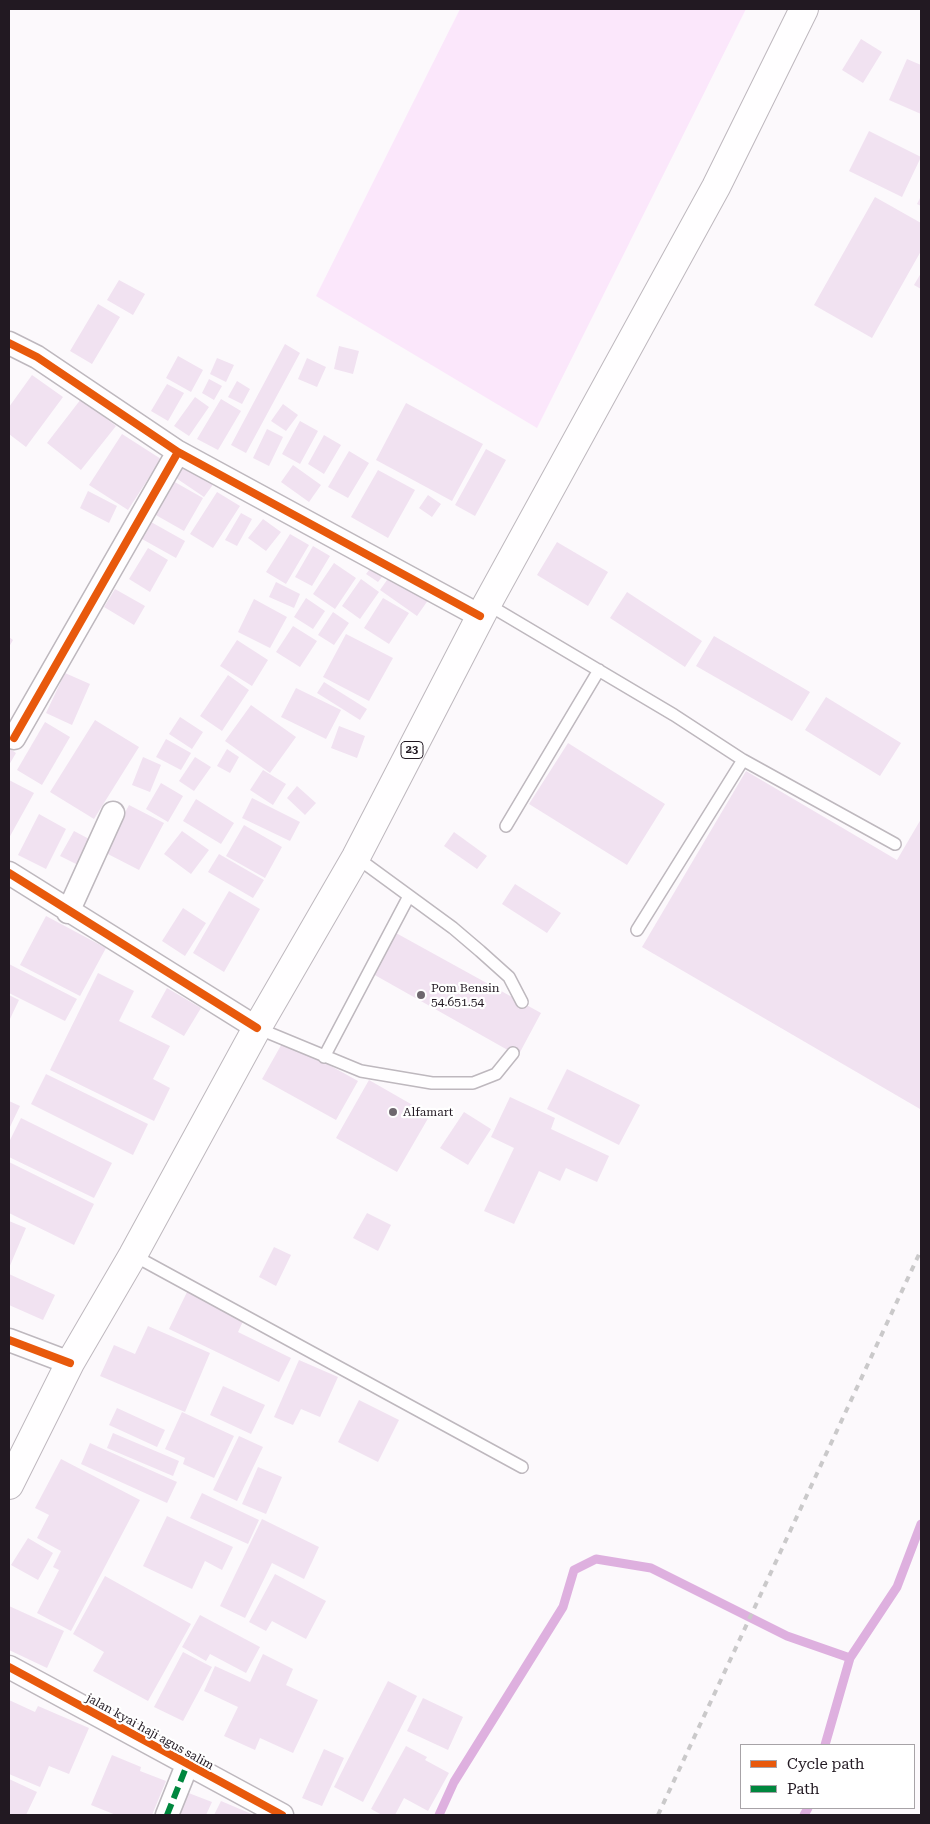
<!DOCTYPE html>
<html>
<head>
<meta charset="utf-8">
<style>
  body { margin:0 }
  #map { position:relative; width:930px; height:1824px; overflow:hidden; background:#fcf9fc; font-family:"Roboto Serif",serif }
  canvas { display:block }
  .frame { position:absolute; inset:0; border:10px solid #221922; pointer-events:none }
  .legend { position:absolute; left:740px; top:1744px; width:175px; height:65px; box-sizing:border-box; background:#fff; border:1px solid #a7a3a7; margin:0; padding:6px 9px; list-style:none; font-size:15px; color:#221922 }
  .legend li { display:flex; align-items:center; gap:10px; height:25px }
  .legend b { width:25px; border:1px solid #a7a3a7 }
</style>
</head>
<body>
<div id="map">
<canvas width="930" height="1824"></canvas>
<div class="frame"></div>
<ul class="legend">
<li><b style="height:6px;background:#e8590c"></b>Cycle path</li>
<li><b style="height:6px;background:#00873e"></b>Path</li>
</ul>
</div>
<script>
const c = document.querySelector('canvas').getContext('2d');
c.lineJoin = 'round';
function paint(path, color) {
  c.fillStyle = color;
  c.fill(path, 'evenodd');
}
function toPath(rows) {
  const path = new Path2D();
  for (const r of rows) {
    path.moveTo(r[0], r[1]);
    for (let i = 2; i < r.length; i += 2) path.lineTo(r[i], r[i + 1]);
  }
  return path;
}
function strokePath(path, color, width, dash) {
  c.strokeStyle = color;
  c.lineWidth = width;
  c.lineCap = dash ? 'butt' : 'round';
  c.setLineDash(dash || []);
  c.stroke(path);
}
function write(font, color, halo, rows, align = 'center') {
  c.font = font + ' "Roboto Serif",serif';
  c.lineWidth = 4.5;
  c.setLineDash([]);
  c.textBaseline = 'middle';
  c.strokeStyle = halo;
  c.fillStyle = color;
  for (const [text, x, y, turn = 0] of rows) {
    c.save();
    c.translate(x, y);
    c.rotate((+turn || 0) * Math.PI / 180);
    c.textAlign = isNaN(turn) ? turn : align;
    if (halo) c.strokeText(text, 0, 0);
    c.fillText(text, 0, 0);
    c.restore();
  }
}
paint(toPath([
  [460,9,746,9,537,428,316,296]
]), '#fbe7fb');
strokePath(toPath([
  [825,1745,850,1658,897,1587,921,1524],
  [439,1815,454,1782,563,1607,574,1570,596,1559,651,1568,787,1636,850,1658],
  [804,1815,808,1808]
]), '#deb0df', 9);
paint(toPath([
  [861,39,882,52,863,83,842,70],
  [907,59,921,65,921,114,889,100],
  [869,131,921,157,902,197,849,171],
  [921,196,921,206,917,204],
  [875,197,921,223,921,251,872,338,814,305],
  [921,273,921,289,914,285],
  [119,280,145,294,133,315,107,300],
  [98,304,120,317,92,364,70,351],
  [285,344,300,353,246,453,231,445],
  [339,346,359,351,353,374,334,369],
  [178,356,203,370,191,392,166,378],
  [217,358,234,365,226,382,210,374],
  [307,358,326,367,317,387,298,379],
  [32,375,63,397,26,447,9,434,9,407],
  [209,379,222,386,214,400,202,393],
  [237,381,250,389,242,404,228,397],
  [167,384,184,393,168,421,151,411],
  [195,397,209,407,189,436,174,426],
  [81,399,116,426,81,470,47,443],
  [221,399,241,411,218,450,197,439],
  [406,403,483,444,452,501,376,460],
  [283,404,298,415,286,431,271,421],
  [300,421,318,431,300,464,282,454],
  [267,429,283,437,269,466,253,458],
  [122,434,161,459,128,510,89,485],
  [324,435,341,445,324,474,308,464],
  [486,449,506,460,475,516,455,505],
  [349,451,369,463,348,498,328,487],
  [188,460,217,479,204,497,176,478],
  [293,465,321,485,309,502,281,482],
  [378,470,415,490,388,538,351,517],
  [173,481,203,498,184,531,154,514],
  [88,491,117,506,109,523,80,508],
  [217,492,240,506,213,548,190,534],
  [428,495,441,504,432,517,419,508],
  [241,513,252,519,237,546,225,540],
  [263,519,281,532,266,551,248,538],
  [151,522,185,541,176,558,142,539],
  [290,534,309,545,286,584,266,572],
  [557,542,608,572,588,606,537,575],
  [313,546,330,556,312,586,295,577],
  [148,548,168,560,150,592,129,579],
  [376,561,388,569,378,582,366,574],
  [334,563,356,578,335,609,313,594],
  [394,570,431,596,417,616,380,590],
  [361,579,379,592,360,619,342,606],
  [276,582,300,594,294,608,269,597],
  [115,589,145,606,134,625,104,607],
  [627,592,702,641,685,667,610,618],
  [306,598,325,611,313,629,294,617],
  [383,598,409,613,389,644,364,628],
  [254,599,287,617,270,648,238,632],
  [333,612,349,623,334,645,318,635],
  [293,626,317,641,300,667,276,652],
  [346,634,393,658,369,701,323,677],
  [714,636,810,692,792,721,696,666],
  [9,637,13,640,9,647],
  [237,640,268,660,252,686,220,666],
  [65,673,90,684,72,725,46,713],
  [228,675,249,690,222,731,200,716],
  [324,682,367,709,360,720,317,693],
  [296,688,341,710,326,739,281,717],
  [826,697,901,743,880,776,805,730],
  [251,705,296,737,270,773,225,741],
  [180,717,203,732,192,749,169,734],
  [95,720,139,747,94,819,50,792],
  [45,722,70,737,42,785,17,770],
  [339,726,365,736,357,758,331,748],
  [166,739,191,753,181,770,156,757],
  [568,743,665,804,627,865,529,804],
  [9,748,16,753,9,765],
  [227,749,239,757,230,773,217,766],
  [143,757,161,765,150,792,132,785],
  [195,757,211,767,194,791,179,781],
  [263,770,286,784,273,805,250,790],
  [746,771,897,860,921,819,920,1109,642,947],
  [9,780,34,793,9,838],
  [161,783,183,796,168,822,146,809],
  [297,786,316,803,305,815,287,798],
  [252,798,300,822,290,841,242,818],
  [196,799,234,823,221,844,183,821],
  [129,805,164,823,139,870,104,852],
  [39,814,66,829,46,869,18,855],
  [244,825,282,847,265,878,226,856],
  [74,831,91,840,78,865,60,856],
  [182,831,209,850,191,874,164,854],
  [454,832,487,856,477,869,444,846],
  [219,854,264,880,253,898,208,872],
  [515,884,561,913,547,933,502,904],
  [229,891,260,909,224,972,193,953],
  [183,908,206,923,185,956,162,941],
  [46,916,106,948,80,996,20,965],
  [396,933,541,1013,519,1054,513,1053,373,974],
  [9,964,77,999,65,1021,9,993],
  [98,973,134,991,119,1021,170,1046,153,1079,170,1088,154,1121,50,1070],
  [167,988,201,1008,184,1036,151,1017],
  [9,995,19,1000,9,1021],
  [284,1040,358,1081,336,1120,262,1079],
  [567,1069,640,1105,619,1145,547,1109],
  [46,1074,148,1124,133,1155,31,1104],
  [369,1080,430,1115,397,1172,336,1138],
  [510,1097,555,1118,551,1129,609,1156,597,1182,566,1168,560,1181,539,1171,514,1224,484,1211,514,1148,491,1137],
  [9,1101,20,1106,9,1129],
  [464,1112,491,1129,468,1165,440,1148],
  [21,1118,112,1163,94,1198,9,1157,9,1142],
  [9,1162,94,1204,74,1245,9,1213],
  [367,1213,391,1225,378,1251,353,1238],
  [9,1221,26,1228,9,1268],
  [274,1247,291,1255,276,1286,259,1277],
  [9,1274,55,1295,43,1320,9,1305],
  [188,1290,245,1317,238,1332,291,1358,279,1382,169,1329],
  [148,1326,210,1353,185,1412,100,1376,114,1345,135,1354],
  [299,1360,338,1377,320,1417,301,1409,293,1425,274,1417],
  [223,1386,265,1405,251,1434,210,1415],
  [359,1400,399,1420,378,1462,338,1442],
  [117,1408,165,1430,157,1447,109,1425],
  [182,1412,234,1436,214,1478,183,1464,185,1458,165,1449],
  [113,1433,179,1461,173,1476,107,1448],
  [239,1436,263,1447,237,1501,213,1490],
  [90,1443,177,1482,167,1503,81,1464],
  [61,1459,140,1500,71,1631,37,1613,59,1570,53,1567,61,1551,37,1538,49,1515,35,1508],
  [258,1467,282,1477,266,1514,242,1504],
  [202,1493,259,1520,248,1544,190,1518],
  [167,1516,233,1547,222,1570,205,1561,192,1589,143,1566],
  [262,1519,319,1547,304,1579,272,1563,245,1618,220,1606],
  [28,1538,53,1553,38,1580,11,1565],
  [275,1574,326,1601,306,1639,272,1621,266,1631,249,1622],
  [105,1576,191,1624,148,1701,93,1671,104,1652,73,1634],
  [9,1606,64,1631,47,1668,9,1650],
  [200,1615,260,1647,246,1673,210,1654,206,1661,182,1647],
  [183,1652,212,1667,183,1721,154,1707],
  [263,1654,293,1669,286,1685,318,1700,293,1753,260,1738,255,1750,224,1736,238,1707,204,1691,215,1666,250,1682],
  [388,1681,417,1696,363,1802,334,1787],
  [423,1698,463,1717,448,1750,407,1731],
  [9,1700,35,1712,38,1706,89,1728,69,1774,49,1766,40,1787,9,1774],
  [406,1746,427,1757,425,1760,449,1773,428,1811,404,1798,395,1815,382,1815,371,1809],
  [324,1749,344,1758,322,1806,302,1798],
  [112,1755,141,1767,140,1771,166,1781,152,1815,116,1815,91,1805],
  [9,1779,37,1792,26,1815,9,1815],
  [186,1792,212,1802,206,1815,176,1815],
  [221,1801,254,1815,214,1815]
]), '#f1e2f1');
const service = toPath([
  [487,604,674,715,743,760,895,844],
  [506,826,599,670],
  [356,857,453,928,480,951,509,977,522,1002],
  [637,930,743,760],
  [257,1028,361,1071,432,1083,473,1083,496,1074,513,1053],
  [324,1057,409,896],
  [133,1255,522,1467]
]);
const minor = toPath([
  [9,343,37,357,178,452,480,616],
  [14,738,178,452],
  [9,873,257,1028],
  [68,912,113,813],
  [9,1340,70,1363],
  [9,1667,282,1815],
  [167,1815,187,1765]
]);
const trunk = toPath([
  [9,1485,70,1363,133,1255,257,1028,356,857,487,604,716,187,804,9]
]);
strokePath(service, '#beb8be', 14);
strokePath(minor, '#beb8be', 25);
strokePath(trunk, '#beb8be', 30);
strokePath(service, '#fffeff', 11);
strokePath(minor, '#fffeff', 22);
strokePath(trunk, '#fffeff', 28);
strokePath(toPath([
  [658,1815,921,1250]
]), '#cac9ca', 4, [6, 6]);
strokePath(toPath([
  [167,1815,187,1765]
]), '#00873e', 6, [12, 6]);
strokePath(toPath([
  [9,343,37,357,178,452,480,616],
  [14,738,178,452],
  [9,873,257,1028],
  [9,1340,70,1363],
  [9,1667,282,1815]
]), '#e8590c', 8);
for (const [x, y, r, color] of [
  [421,995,5,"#6e676e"],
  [393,1112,5,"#6e676e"]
]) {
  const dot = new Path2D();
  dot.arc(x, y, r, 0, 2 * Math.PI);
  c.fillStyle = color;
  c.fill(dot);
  strokePath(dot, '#fff', 2);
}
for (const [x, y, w] of [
  [412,750,22]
]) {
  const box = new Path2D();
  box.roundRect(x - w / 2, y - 8.5, w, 17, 4);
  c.fillStyle = '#fff';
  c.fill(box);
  strokePath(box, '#221922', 1);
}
write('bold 11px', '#221922', null, [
  ["23",412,750]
]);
write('12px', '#221922', '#fff', [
  ["Pom Bensin",431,988],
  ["54.651.54",431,1002],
  ["Alfamart",403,1112]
], 'left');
write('12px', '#221922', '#fff', [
  ["jalan kyai haji agus salim",150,1732,29]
]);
</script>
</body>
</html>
